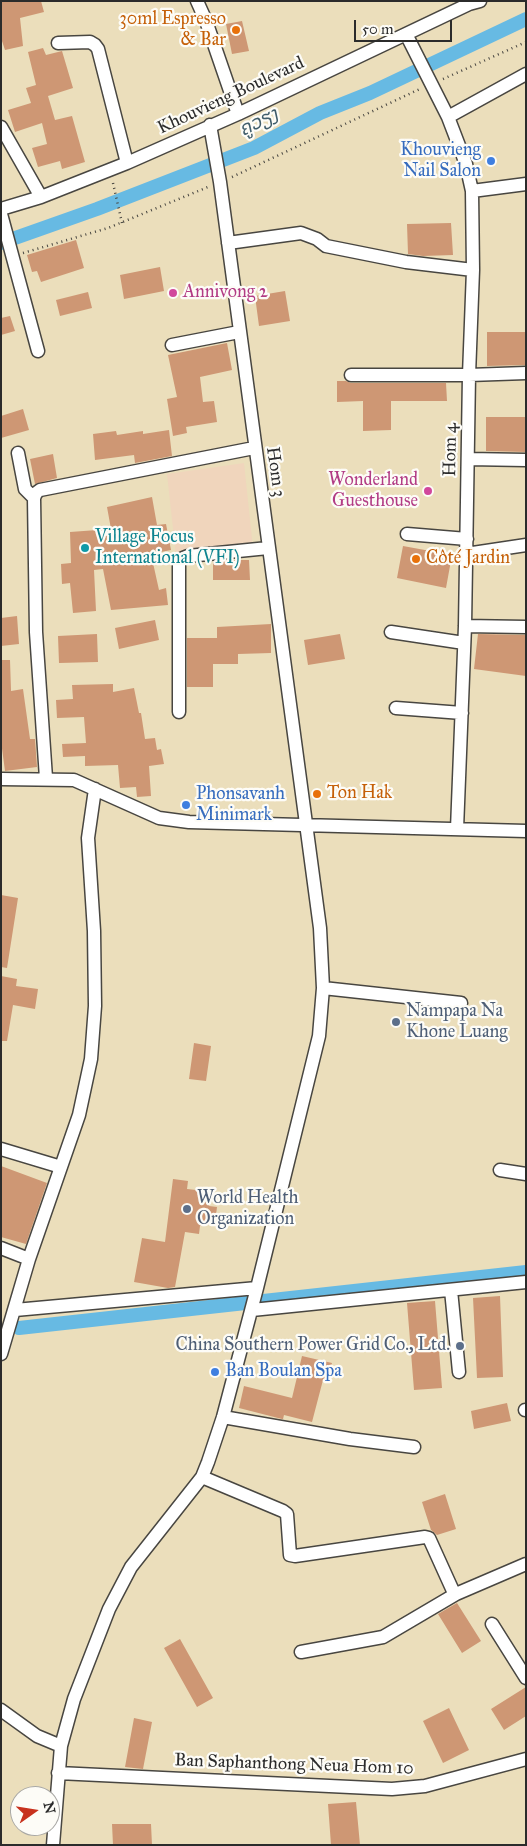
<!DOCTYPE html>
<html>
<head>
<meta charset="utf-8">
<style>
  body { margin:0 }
  #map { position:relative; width:527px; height:1846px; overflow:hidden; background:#ebdebb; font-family:"IM FELL Great Primer",serif }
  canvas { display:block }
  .frame { position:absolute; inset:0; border:2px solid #2b2b2b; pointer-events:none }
  .north { position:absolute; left:10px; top:1786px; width:50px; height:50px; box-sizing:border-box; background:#fdfcf7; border:1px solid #a9a8a5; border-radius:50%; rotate:77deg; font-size:14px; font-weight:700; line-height:20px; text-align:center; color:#2b2b2b }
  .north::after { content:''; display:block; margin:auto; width:18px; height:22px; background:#c8321e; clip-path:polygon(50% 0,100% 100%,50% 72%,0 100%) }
  .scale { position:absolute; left:354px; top:20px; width:98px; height:22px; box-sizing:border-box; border:2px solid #2b2b2b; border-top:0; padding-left:6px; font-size:15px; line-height:18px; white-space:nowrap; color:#2b2b2b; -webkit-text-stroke:4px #fdfcf7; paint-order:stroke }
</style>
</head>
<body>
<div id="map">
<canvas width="527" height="1846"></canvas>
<div class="frame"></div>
<div class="north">N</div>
<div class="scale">50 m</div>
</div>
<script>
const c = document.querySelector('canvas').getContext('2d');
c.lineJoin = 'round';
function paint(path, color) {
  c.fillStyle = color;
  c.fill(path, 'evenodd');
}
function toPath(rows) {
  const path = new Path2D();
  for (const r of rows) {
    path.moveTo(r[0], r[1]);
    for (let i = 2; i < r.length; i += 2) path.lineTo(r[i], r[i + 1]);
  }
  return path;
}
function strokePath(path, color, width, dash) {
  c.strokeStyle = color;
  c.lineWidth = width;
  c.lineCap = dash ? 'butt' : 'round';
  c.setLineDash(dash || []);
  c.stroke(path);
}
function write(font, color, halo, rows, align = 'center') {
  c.font = font + ' "IM FELL Great Primer","Noto Sans Lao",serif';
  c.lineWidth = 4.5;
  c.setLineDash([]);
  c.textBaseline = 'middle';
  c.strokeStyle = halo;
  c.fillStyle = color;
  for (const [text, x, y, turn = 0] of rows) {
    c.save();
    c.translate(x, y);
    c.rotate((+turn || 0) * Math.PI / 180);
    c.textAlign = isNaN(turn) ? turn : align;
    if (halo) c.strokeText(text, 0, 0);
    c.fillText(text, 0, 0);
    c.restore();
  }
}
paint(toPath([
  [244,463,253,548,176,556,167,474]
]), '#f0d5bc');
strokePath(toPath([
  [1,243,97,209,254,148,320,113,370,93,526,19],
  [19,1328,526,1272]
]), '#67bae3', 14);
paint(toPath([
  [1,1,41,1,44,12,20,18,23,46,5,50,1,38],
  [242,21,249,51,232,54,226,24],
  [43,48,46,55,62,51,73,88,48,96,55,120,72,116,85,162,62,169,60,161,38,167,32,148,47,144,42,123,15,132,8,110,31,103,26,88,36,85,28,52],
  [451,223,453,255,423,256,408,254,407,224],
  [76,240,84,268,41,282,37,271,32,272,27,255],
  [160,267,164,291,124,299,120,275],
  [285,291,290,321,259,326,255,296],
  [88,292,92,308,60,316,56,300],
  [10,316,15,331,1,335,1,318],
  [487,332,526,332,526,365,487,366],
  [227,343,232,370,200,377,203,402,214,401,217,422,186,427,187,433,173,436,167,399,177,397,168,355],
  [337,381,346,381,351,383,446,383,447,401,391,401,391,430,363,431,363,401,337,402],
  [23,409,29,430,1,438,1,416],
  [486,417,526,417,526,452,486,451],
  [169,430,172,456,135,463,134,455,95,460,93,434,116,431,117,435,143,431,143,434],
  [53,454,57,478,35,484,30,459],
  [152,497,157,525,166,524,171,550,151,554,159,590,166,588,168,605,111,610,103,569,94,570,96,611,73,613,70,583,62,584,61,564,71,563,70,532,111,529,107,507],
  [403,546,452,555,446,588,397,578],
  [231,560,249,560,250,580,213,580,213,562],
  [17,616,19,644,1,646,1,618],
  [155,620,159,640,119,649,115,628],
  [271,624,271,653,238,654,238,664,213,664,213,687,187,687,187,638,217,638,217,627],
  [97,634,98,662,59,663,58,636],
  [340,634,345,659,308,665,304,640],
  [478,634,526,635,526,676,474,669],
  [1,660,10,660,11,691,23,689,30,739,35,739,37,767,5,771,1,741],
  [113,684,113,692,134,688,139,713,141,713,145,739,155,738,157,750,161,749,164,764,149,766,151,796,137,797,136,787,120,788,118,765,85,766,85,756,63,757,62,744,86,743,84,717,57,718,56,700,73,699,72,685],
  [1,895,18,898,7,968,1,967],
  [1,976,17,979,16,986,38,989,35,1009,13,1005,7,1041,1,1041],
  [194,1043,211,1046,206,1081,189,1079],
  [1,1166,47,1183,26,1244,1,1237],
  [173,1179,188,1181,187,1189,206,1191,205,1198,210,1199,209,1206,217,1207,215,1223,205,1221,204,1226,200,1226,199,1234,185,1232,175,1287,168,1288,134,1282,142,1238,165,1242],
  [500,1296,503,1377,477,1378,473,1298],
  [435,1301,442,1388,414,1390,407,1303],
  [302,1356,332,1363,328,1381,323,1380,312,1422,284,1415,283,1419,282,1419,239,1408,244,1386,292,1398],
  [507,1403,511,1421,474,1429,471,1411],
  [445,1494,456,1529,437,1535,431,1530,422,1502],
  [457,1603,481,1641,462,1653,438,1614],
  [180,1639,213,1698,197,1707,164,1648],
  [526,1687,526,1716,504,1730,491,1709],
  [449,1708,469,1750,443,1763,423,1721],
  [134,1718,152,1722,143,1769,125,1767],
  [356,1802,360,1845,331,1845,328,1804],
  [112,1824,151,1824,152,1845,113,1845]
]), '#ce9774');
const minor = toPath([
  [197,1,206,21,238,114],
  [406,34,448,117,466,164,472,191,473,270,469,375,465,626,457,829],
  [58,43,90,42,95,45,98,49,127,163],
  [448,117,526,74],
  [1,127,41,197],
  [472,191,526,184],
  [1,209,41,197,127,163,238,114,469,4,480,1],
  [1,214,38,351],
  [228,243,301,233,317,239,326,246,406,262,473,270],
  [172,345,239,332],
  [351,375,469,375,526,373],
  [18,453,25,489,34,498],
  [468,459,526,460],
  [407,534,467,539],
  [466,554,526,545],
  [465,626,526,627],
  [391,632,464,643],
  [396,708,462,713],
  [179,712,179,562,183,558,188,556,268,548],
  [46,778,36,632,34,498,36,493,40,490,254,448],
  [1,779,74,780,159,818,189,822,526,831],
  [323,988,461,1003],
  [1,1149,61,1167],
  [500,1170,526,1174],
  [1,1248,29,1259],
  [451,1290,459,1372],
  [15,1310,257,1288],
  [252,1310,526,1282],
  [1,1354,29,1259,79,1115,91,1059,95,1006,94,931,88,838,95,789],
  [525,1410,526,1410],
  [223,1417,350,1439,414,1447],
  [202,1477,283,1511,287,1514,290,1555,295,1556,425,1537,429,1538,453,1591,456,1594,526,1564],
  [492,1624,526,1678],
  [301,1652,383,1637,456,1594],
  [1,1710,37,1736,61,1746],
  [58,1773,392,1789,425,1786,526,1759],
  [53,1845,61,1746,74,1699,109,1609,131,1567,202,1477,208,1462,223,1417,257,1288,319,1036,323,988,320,928,220,182,210,125]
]);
strokePath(minor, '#484641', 15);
strokePath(toPath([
  [443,79,526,42],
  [232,177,422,88],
  [113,183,122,223],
  [23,253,108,228,208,187]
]), '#484641', 2.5, [1, 4]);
strokePath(minor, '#fff', 12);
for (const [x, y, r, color] of [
  [236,30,5,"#e8710a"],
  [491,161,5,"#3f7fe0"],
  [173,293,5,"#d1479c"],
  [428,491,5,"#d1479c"],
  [85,548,5,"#0f9aa8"],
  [416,559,5,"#e8710a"],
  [317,794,5,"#e8710a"],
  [186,805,5,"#3f7fe0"],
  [396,1022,5,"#5c6f8a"],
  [187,1209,5,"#5c6f8a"],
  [460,1346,5,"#5c6f8a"],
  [215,1372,5,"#3f7fe0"]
]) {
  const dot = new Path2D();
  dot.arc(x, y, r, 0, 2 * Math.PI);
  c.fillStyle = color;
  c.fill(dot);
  strokePath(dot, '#fdfcf7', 2);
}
write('18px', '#c56008', '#fdfcf7', [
  ["30ml Espresso",226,20,"right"],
  ["& Bar",226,41,"right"],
  ["Côté Jardin",426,559],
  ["Ton Hak",327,794]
], 'left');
write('18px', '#2b2b2b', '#fdfcf7', [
  ["Khouvieng Boulevard",231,96,-25],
  ["Hom 4",451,450,-89],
  ["Hom 3",275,472,82],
  ["Ban Saphanthong Neua Hom 10",294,1765,2]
]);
write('18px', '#366cbe', '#fdfcf7', [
  ["Khouvieng",481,151,"right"],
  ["Nail Salon",481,172,"right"],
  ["Phonsavanh",196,795],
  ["Minimark",196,816],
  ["Ban Boulan Spa",225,1372]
], 'left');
write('18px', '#b23c85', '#fdfcf7', [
  ["Annivong 2",183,293],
  ["Wonderland",418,481,"right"],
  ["Guesthouse",418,502,"right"]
], 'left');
write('18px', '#0d838f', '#fdfcf7', [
  ["Village Focus",95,538],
  ["International (VFI)",95,559]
], 'left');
write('18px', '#4e5e75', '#fdfcf7', [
  ["Nampapa Na",406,1012],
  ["Khone Luang",406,1033],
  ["World Health",197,1199],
  ["Organization",197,1220],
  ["China Southern Power Grid Co., Ltd.",450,1346,"right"]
], 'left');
write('italic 19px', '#405d6b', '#fdfcf7', [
  ["ຄູວຽງ",259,123,-26]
]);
</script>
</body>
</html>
